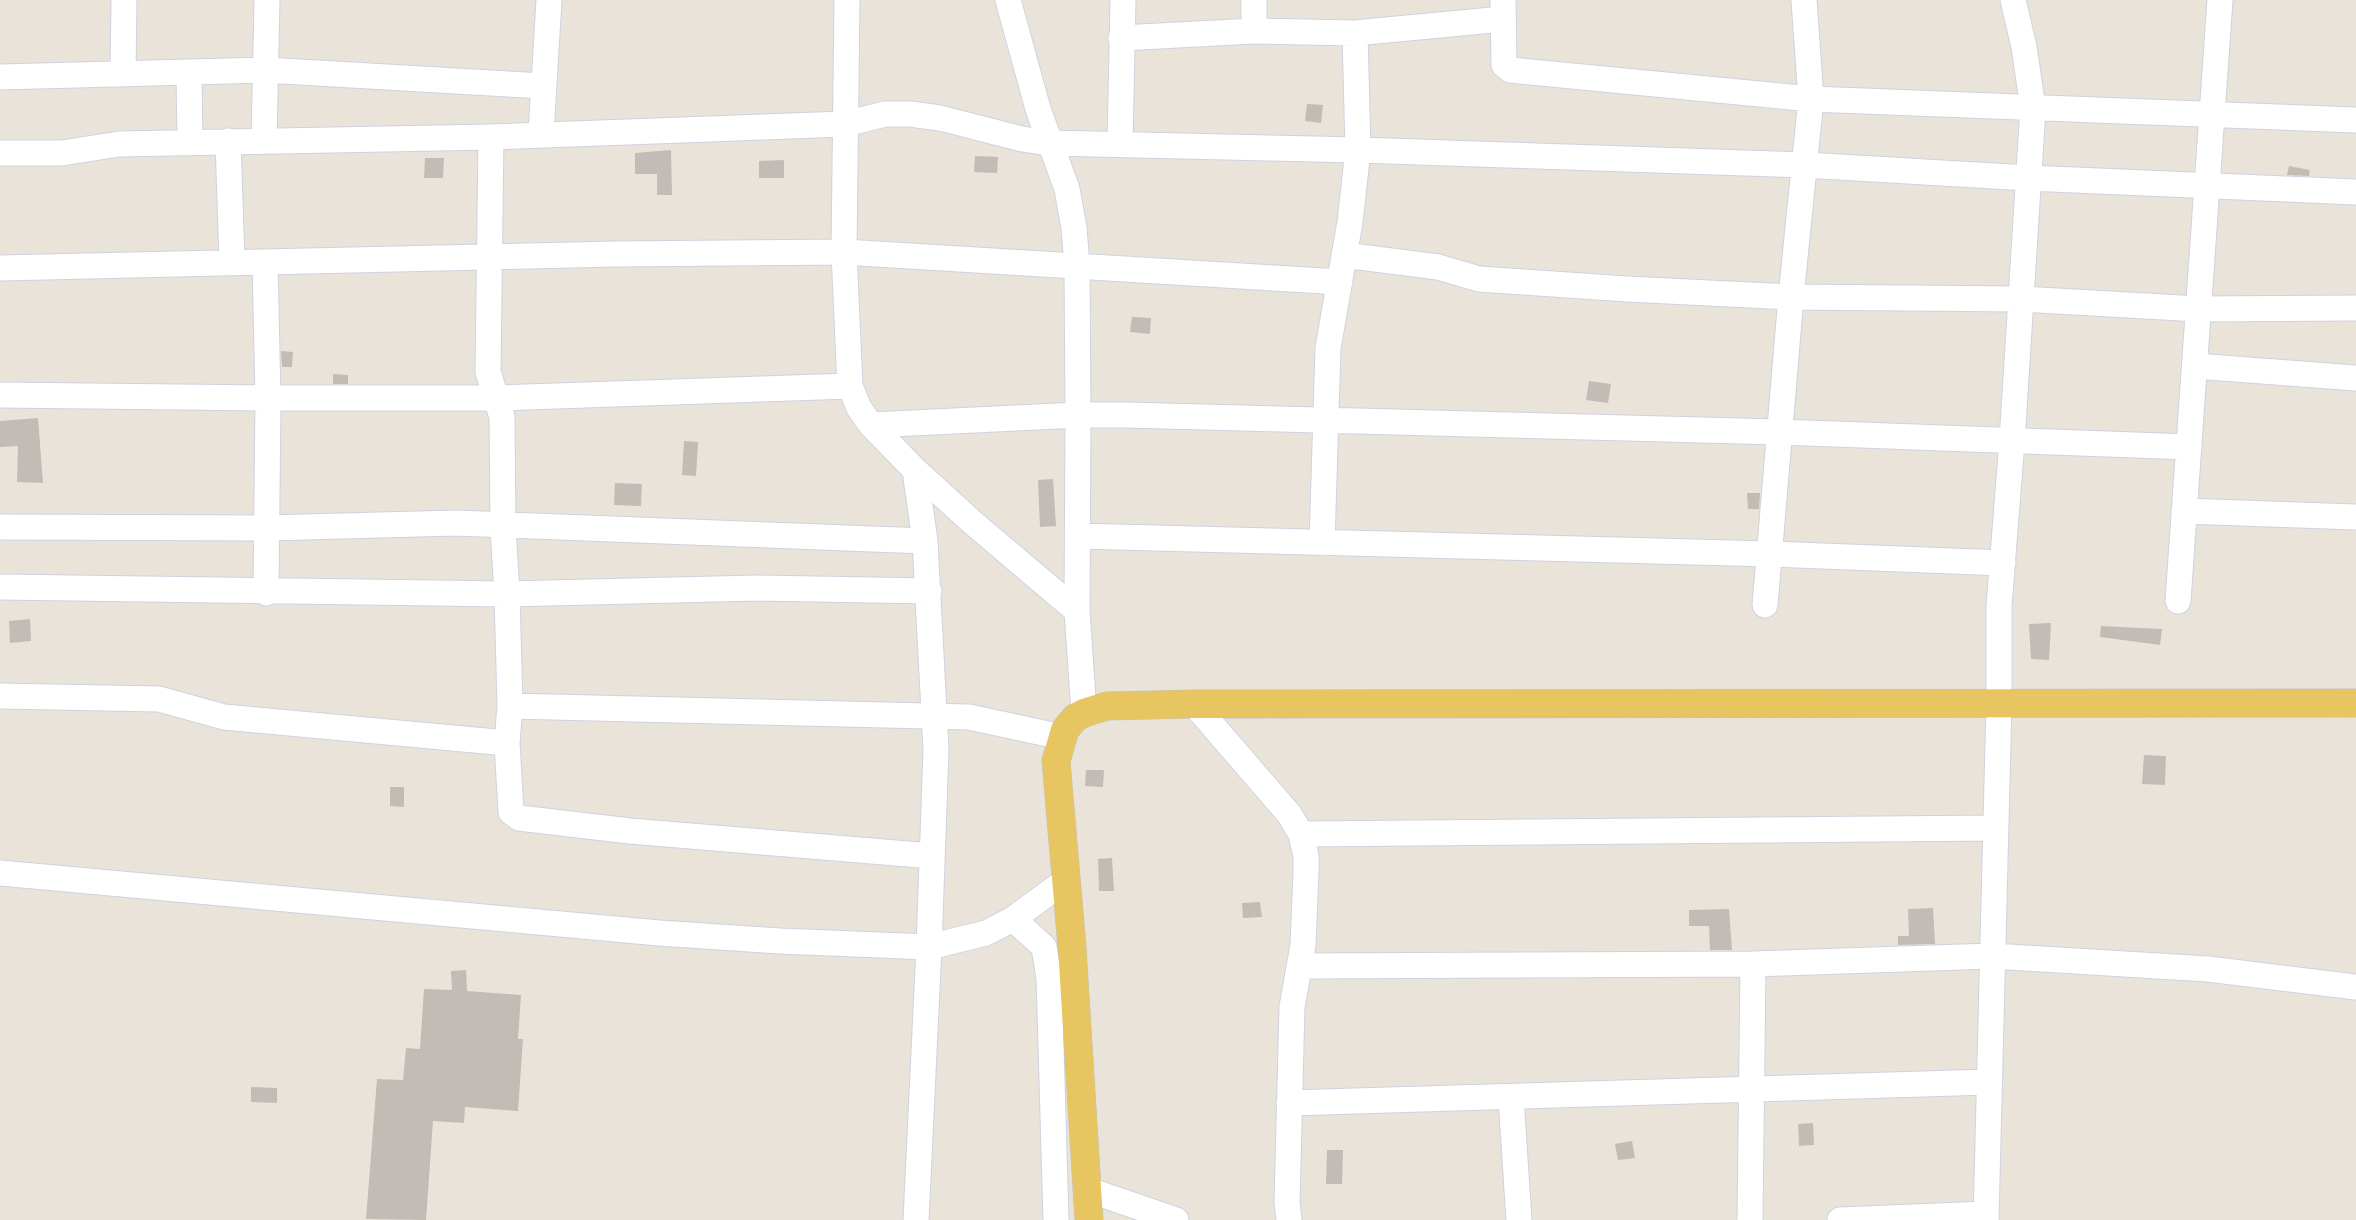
<!DOCTYPE html>
<html>
<head>
<meta charset="utf-8">
<style>
  body { margin:0 }
  canvas { display:block; background:#e9e3da }
</style>
</head>
<body>
<canvas width="2356" height="1220"></canvas>
<script>
const c = document.querySelector('canvas').getContext('2d');
c.lineJoin = 'round';
function paint(path, color) {
  c.fillStyle = color;
  c.fill(path, 'evenodd');
}
function toPath(rows) {
  const path = new Path2D();
  for (const r of rows) {
    path.moveTo(r[0], r[1]);
    for (let i = 2; i < r.length; i += 2) path.lineTo(r[i], r[i + 1]);
  }
  return path;
}
function strokePath(path, color, width, dash) {
  c.strokeStyle = color;
  c.lineWidth = width;
  c.lineCap = dash ? 'butt' : 'round';
  c.setLineDash(dash || []);
  c.stroke(path);
}
paint(toPath([
  [1307,104,1323,105,1321,123,1305,121],
  [671,150,672,195,657,195,657,174,635,174,635,153],
  [975,156,998,157,997,173,974,172],
  [425,158,444,158,443,178,424,178],
  [784,160,784,178,759,178,759,161],
  [2289,166,2310,170,2309,176,2287,175],
  [1132,317,1151,318,1150,334,1130,332],
  [281,351,293,352,292,367,282,367],
  [333,374,348,375,348,384,333,384],
  [1589,381,1611,384,1608,403,1586,400],
  [38,418,43,483,17,482,18,446,0,447,0,421],
  [684,441,698,442,696,476,682,475],
  [1053,479,1056,526,1040,527,1038,480],
  [615,483,642,484,641,506,614,505],
  [1747,493,1760,493,1759,509,1748,509],
  [30,619,31,641,10,643,9,621],
  [2051,623,2049,660,2031,659,2029,624],
  [2101,626,2162,629,2160,645,2100,637],
  [2144,755,2166,756,2165,785,2142,784],
  [1086,770,1104,770,1103,787,1085,786],
  [390,787,404,787,404,807,390,806],
  [1112,858,1114,891,1099,891,1098,859],
  [1260,902,1262,917,1243,918,1242,903],
  [1933,908,1935,944,1898,945,1898,936,1909,936,1908,909],
  [1729,909,1732,950,1710,950,1709,926,1689,926,1689,910],
  [466,970,467,991,521,995,518,1039,523,1039,518,1111,465,1107,464,1123,433,1121,426,1220,366,1219,377,1079,403,1080,406,1048,420,1049,424,989,452,990,451,971],
  [251,1087,277,1088,277,1103,251,1102],
  [1813,1123,1814,1145,1799,1146,1798,1124],
  [1632,1141,1635,1158,1618,1160,1615,1144],
  [1327,1150,1343,1150,1342,1184,1326,1184]
]), '#c2bcb7');
const minor = toPath([
  [847,0,844,252,850,386,859,408,871,425,915,470,972,522,1077,611,1084,713],
  [1008,0,1038,109,1067,189,1074,228,1077,265,1078,415,1077,611],
  [1254,0,1254,31],
  [1503,0,1504,65,1510,70,1811,99,2356,120],
  [1121,38,1254,31,1355,33,1503,19],
  [189,73,190,143],
  [123,74,124,0],
  [0,77,265,70,543,86],
  [541,134,549,0],
  [491,137,488,372,502,417,503,527,507,594,510,706,507,743,511,812,519,818,630,831,932,856],
  [228,141,232,262],
  [264,141,267,0],
  [1120,144,1123,0],
  [0,153,62,153,119,144,491,137,845,124,885,114,910,114,940,118,1022,139,1049,143,1358,150,1805,165,2028,178,2356,192],
  [1344,255,1438,267,1479,279,1627,289,1791,297,2021,299,2199,309,2356,308],
  [265,262,268,398,266,593],
  [0,268,616,254,844,252,1340,282],
  [2195,366,2356,378],
  [0,395,268,398,497,398,850,386],
  [871,425,1078,415,1126,415,1779,432,2189,447],
  [915,470,925,541,936,750,929,947,916,1220],
  [2184,511,2356,517],
  [0,527,267,528,456,523,925,541],
  [1078,536,1771,554,2003,563],
  [1322,543,1328,348,1350,222,1358,150,1355,33],
  [0,587,507,594,758,588,929,591],
  [2178,601,2220,0],
  [1765,605,1791,297,1811,99,1804,0],
  [0,696,159,699,224,717,507,743],
  [1194,704,1289,814,1301,834],
  [510,706,969,717,1062,737],
  [0,873,659,933,780,941,929,947,986,933,1013,919,1066,880],
  [1013,919,1044,947,1049,978,1056,1220],
  [1299,966,1753,964,1992,956,2208,969,2356,987],
  [1511,1098,1519,1220],
  [1289,1103,1989,1082],
  [1086,1189,1176,1220],
  [1289,1220,1287,1202,1292,1007,1303,945,1306,872,1306,856,1301,834,1995,828],
  [1750,1220,1753,964],
  [1840,1220,1986,1214],
  [1986,1220,1999,703,1999,606,2012,441,2033,108,2024,47,2013,0]
]);
const major = toPath([
  [1089,1220,1072,947,1056,761,1065,730,1075,718,1084,713,1107,706,1194,704,2356,703]
]);
strokePath(minor, '#cfd3e0', 27);
strokePath(major, '#c3c3c3', 29);
strokePath(minor, '#fff', 25);
strokePath(major, '#e7c662', 28);
</script>
</body>
</html>
